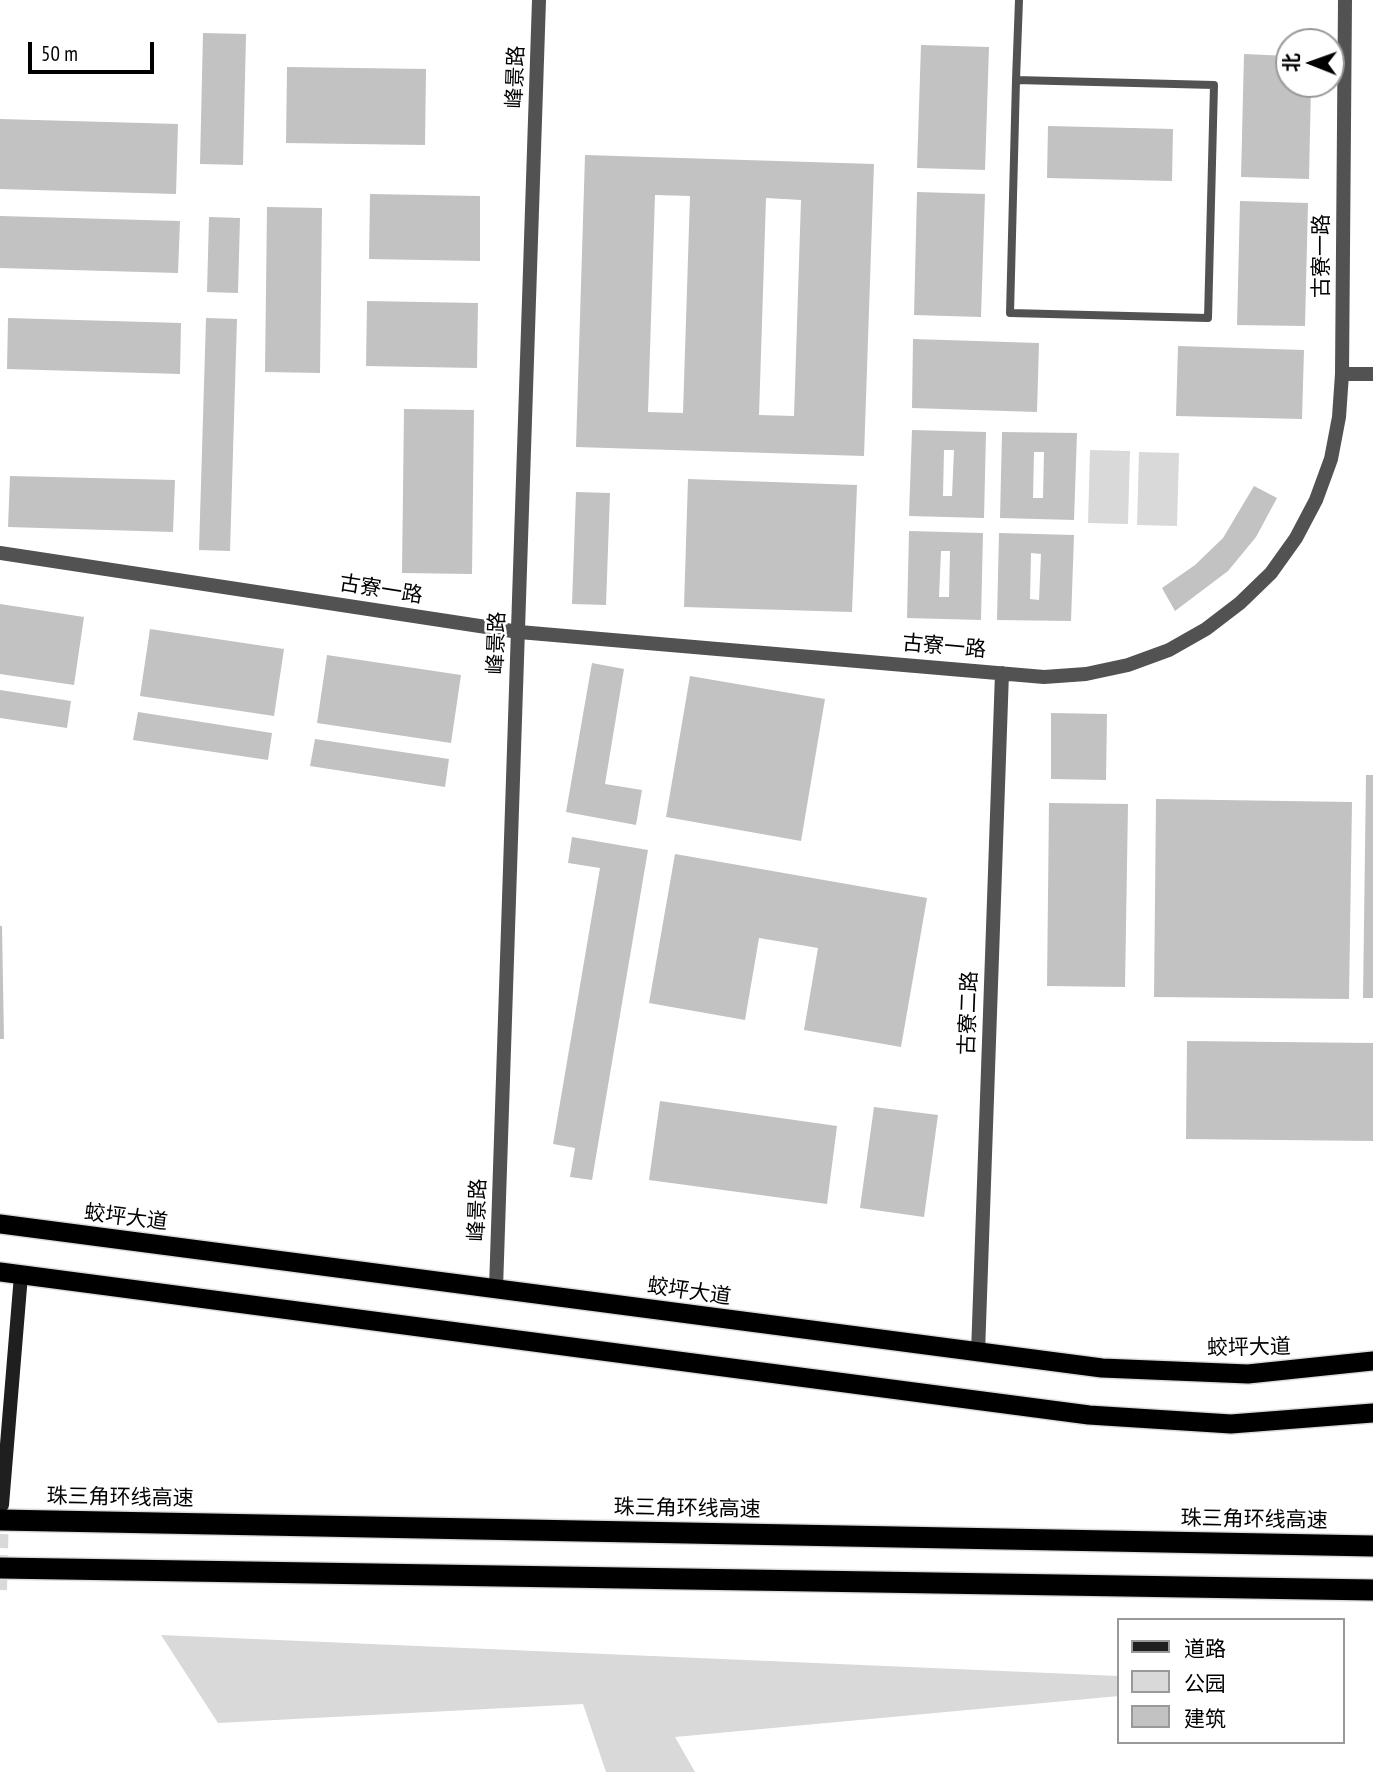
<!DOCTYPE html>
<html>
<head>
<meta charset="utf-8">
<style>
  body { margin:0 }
  #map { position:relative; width:1373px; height:1772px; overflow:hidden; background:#fff; font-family:"PT Sans Narrow","Noto Sans SC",sans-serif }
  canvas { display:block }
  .legend { position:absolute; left:1117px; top:1618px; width:228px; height:126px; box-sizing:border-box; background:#fff; border:2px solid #999; margin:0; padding:9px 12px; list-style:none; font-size:21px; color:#000 }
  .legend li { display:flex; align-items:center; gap:14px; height:35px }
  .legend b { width:35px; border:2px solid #999 }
  .north { position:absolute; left:1275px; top:28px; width:70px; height:70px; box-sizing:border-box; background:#fff; border:2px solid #999; border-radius:50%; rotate:271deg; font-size:19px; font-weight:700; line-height:28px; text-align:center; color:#000 }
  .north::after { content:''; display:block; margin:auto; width:24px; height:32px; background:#000; clip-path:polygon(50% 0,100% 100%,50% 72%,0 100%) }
  .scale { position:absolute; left:28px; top:42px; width:126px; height:32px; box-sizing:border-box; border:4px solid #000; border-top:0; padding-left:9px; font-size:21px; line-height:24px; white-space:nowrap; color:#000; -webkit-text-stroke:5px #fff; paint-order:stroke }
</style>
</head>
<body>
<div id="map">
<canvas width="1373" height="1772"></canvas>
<ul class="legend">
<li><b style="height:9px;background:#1f1f1f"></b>道路</li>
<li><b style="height:19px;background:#d9d9d9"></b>公园</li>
<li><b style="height:19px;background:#c2c2c2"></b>建筑</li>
</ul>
<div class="north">北</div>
<div class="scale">50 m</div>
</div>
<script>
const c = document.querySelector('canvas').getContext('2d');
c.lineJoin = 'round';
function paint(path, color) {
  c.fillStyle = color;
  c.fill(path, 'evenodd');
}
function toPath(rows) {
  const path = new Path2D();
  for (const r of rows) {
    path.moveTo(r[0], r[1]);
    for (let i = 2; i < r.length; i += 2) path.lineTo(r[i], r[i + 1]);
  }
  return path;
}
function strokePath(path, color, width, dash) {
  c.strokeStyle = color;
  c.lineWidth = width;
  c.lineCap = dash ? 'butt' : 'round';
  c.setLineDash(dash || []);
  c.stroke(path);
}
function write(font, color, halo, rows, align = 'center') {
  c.font = font + ' "PT Sans Narrow","Noto Sans SC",sans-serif';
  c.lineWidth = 5;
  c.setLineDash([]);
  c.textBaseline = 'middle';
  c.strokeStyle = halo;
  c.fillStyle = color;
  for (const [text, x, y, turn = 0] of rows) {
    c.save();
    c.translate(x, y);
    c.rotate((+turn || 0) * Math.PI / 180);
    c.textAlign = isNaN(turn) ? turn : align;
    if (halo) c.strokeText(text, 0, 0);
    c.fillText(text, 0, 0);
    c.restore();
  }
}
paint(toPath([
  [1090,450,1130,451,1128,524,1088,523],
  [1139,452,1179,453,1177,526,1137,525],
  [161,1635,1119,1676,1119,1696,675,1737,695,1772,606,1772,583,1704,218,1723]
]), '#d9d9d9');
paint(toPath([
  [203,33,246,34,243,165,200,164],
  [921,45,989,47,985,170,917,168],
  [1244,54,1289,56,1289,84,1311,84,1309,179,1241,177],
  [287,67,426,69,425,145,286,143],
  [0,119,178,124,176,194,0,189],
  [1048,126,1173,129,1172,181,1047,178],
  [585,155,874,164,864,456,576,447],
  [655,195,690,196,683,413,648,412],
  [766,198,801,200,794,416,759,415],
  [917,192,985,194,981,317,914,315],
  [370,194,480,196,480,261,369,259],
  [1240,201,1308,203,1305,326,1237,325],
  [267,207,322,208,320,373,265,372],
  [0,216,180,221,178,273,0,268],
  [209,217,240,218,238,293,207,292],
  [367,301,478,303,477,368,366,366],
  [8,318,181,323,180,374,7,369],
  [206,318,237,319,230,551,199,550],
  [913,339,1039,343,1037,412,912,408],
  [1178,346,1304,350,1302,419,1176,416],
  [404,409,474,410,472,574,402,573],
  [912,430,986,432,984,518,909,516],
  [944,450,954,450,952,496,943,496],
  [1002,432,1077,433,1074,520,1000,518],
  [1034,452,1044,452,1043,498,1033,498],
  [10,476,175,480,173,532,8,527],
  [688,479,857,485,852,612,684,607],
  [1254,486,1277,498,1256,537,1228,571,1175,611,1162,588,1195,565,1223,538],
  [576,492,610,493,606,605,572,604],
  [909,531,983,533,981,620,907,618],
  [941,551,950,551,949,597,939,597],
  [999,533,1074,535,1071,621,997,620],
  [1031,553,1041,554,1039,600,1030,599],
  [0,604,84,617,74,685,0,674],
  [150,629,284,649,274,716,140,696],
  [327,655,461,675,451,743,317,723],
  [592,663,624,669,605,784,642,790,636,825,566,812],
  [690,676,825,699,801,841,666,817],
  [0,690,71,701,67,728,0,718],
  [138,712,272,733,268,760,133,740],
  [1051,713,1107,714,1106,780,1051,779],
  [315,739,449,759,445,787,310,766],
  [1366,775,1373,775,1373,998,1363,998],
  [1156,799,1352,802,1349,999,1154,997],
  [1049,803,1128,804,1125,987,1047,986],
  [572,837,648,850,592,1180,570,1177,575,1148,553,1144,600,868,568,863],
  [675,854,927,898,901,1047,804,1030,818,948,759,938,745,1020,649,1003],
  [0,926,2,926,4,1039,0,1039],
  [1187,1041,1373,1043,1373,1141,1186,1139],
  [660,1101,837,1126,827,1204,649,1180],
  [874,1107,938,1115,924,1217,860,1208]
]), '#c2c2c2');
strokePath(toPath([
  [0,1590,2,1513]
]), '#d9d9d9', 14, [14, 7]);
const trunk = toPath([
  [0,1224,1102,1368,1248,1374,1373,1361],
  [0,1272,1089,1415,1231,1424,1373,1413]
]);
const motorway = toPath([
  [0,1520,1373,1546],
  [0,1568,1373,1590]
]);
strokePath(trunk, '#dbdbdb', 22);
strokePath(motorway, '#dbdbdb', 24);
strokePath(toPath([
  [1016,80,1214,85,1208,318,1010,313,1016,80,1019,0]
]), '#525252', 8);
strokePath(toPath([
  [1342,374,1373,374],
  [0,553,519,632,1044,677,1086,674,1128,665,1169,650,1206,629,1240,603,1271,573,1296,538,1316,500,1331,459,1339,417,1342,374,1345,0],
  [978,1353,1002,673]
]), '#525252', 14);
strokePath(toPath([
  [496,1288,539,0]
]), '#525252', 14);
strokePath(toPath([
  [2,1505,21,1275]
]), '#1f1f1f', 14);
strokePath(trunk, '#000', 19);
strokePath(motorway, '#000', 21);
write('21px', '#000', '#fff', [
  ["峰景路",516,77,-88],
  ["古寮一路",1322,256,-90],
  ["古寮一路",381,590,9],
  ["峰景路",497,643,-88],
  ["古寮一路",944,647,5],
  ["古寮二路",969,1013,-88],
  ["峰景路",478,1210,-88],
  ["蛟坪大道",126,1218,7],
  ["蛟坪大道",689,1292,8],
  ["蛟坪大道",1249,1348,-1],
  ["珠三角环线高速",120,1498,1],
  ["珠三角环线高速",687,1509,1],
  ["珠三角环线高速",1254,1520,1]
]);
</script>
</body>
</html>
